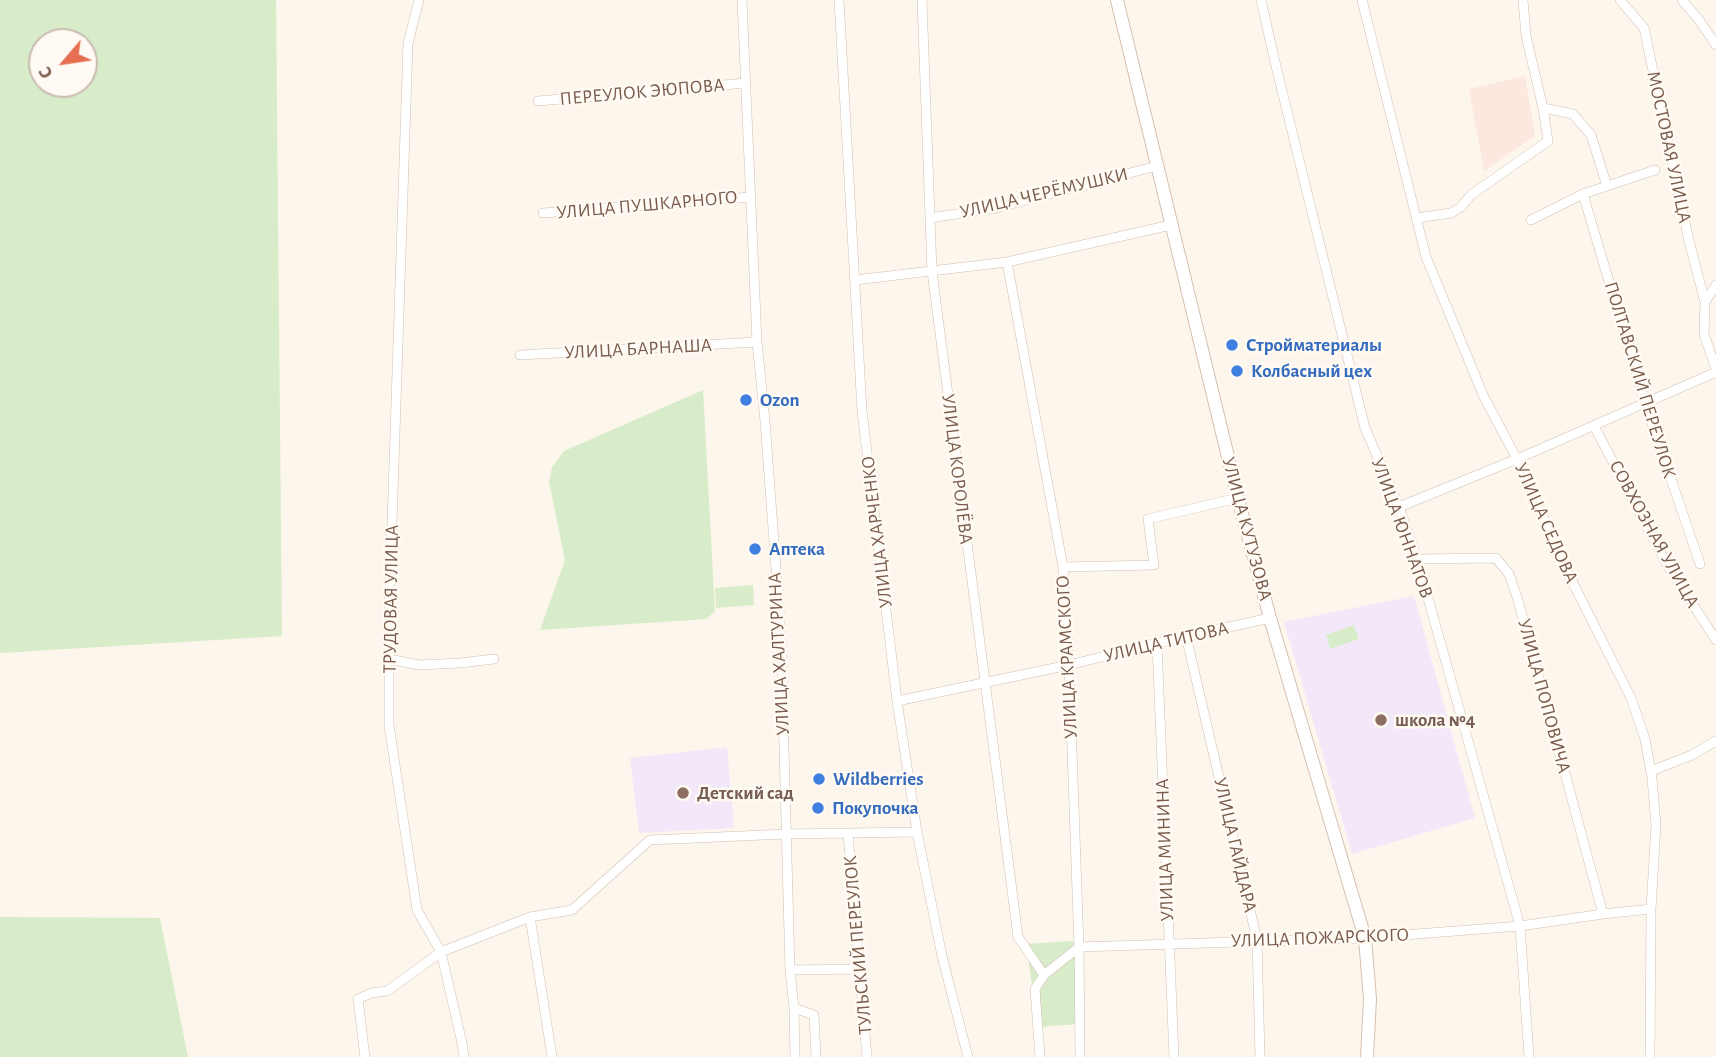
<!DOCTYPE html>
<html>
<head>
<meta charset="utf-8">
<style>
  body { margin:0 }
  #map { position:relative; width:1716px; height:1057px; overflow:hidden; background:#fdf6ec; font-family:"Alegreya Sans",sans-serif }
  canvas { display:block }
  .north { position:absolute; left:28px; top:28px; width:70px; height:70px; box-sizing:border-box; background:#fffaf3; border:2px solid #cabbb1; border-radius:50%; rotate:241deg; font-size:19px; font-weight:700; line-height:28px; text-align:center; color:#7a5c4d }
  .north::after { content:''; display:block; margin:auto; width:24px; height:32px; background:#e76f51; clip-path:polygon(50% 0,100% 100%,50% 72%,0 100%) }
</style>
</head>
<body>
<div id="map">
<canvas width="1716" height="1057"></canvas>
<div class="north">С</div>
</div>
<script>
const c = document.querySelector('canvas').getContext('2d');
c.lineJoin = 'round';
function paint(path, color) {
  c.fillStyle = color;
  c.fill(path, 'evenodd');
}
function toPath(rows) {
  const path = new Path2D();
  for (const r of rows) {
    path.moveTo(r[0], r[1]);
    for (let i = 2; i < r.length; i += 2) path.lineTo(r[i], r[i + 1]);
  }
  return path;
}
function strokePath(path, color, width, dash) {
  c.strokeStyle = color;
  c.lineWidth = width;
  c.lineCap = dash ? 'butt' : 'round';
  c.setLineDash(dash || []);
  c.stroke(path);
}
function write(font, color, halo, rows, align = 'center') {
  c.font = font + ' "Alegreya Sans",sans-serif';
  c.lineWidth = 5;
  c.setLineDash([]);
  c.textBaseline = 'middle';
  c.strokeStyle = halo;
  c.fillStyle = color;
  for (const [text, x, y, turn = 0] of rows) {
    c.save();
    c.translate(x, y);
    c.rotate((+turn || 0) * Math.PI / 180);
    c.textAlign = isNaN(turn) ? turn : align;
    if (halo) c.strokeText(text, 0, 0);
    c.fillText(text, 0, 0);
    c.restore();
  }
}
paint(toPath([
  [1525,76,1535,136,1484,171,1469,89]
]), '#fde8e0');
paint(toPath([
  [1414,596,1475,818,1352,854,1284,622],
  [727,747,734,828,639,833,630,758]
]), '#f3e8fa');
paint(toPath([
  [0,0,276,0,282,636,0,653],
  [42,42,84,42,84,84,42,84],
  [703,390,715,611,707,619,540,630,565,560,549,482,552,467,564,451],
  [753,585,754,605,716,608,715,588],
  [1354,625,1359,639,1330,649,1326,635],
  [0,917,160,918,188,1057,0,1057],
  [1072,941,1079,947,1080,1024,1038,1027,1026,944]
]), '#d8ecc9');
const street = toPath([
  [419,0,408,43,389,613,389,725,417,910,441,952,530,917,552,1057],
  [742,0,757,342,765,421,781,636,790,970,794,1008,795,1057],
  [839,0,862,411,897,701,917,832,942,956,968,1057],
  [922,0,932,271,1018,937,1044,975,1079,947,1365,938,1520,926,1603,914,1651,909],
  [1261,0,1275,62,1365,428,1399,507,1417,559,1520,926,1529,1057],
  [1362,0,1426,257,1484,397,1517,459,1575,587,1631,698,1645,739,1652,778,1656,825,1651,909,1650,1057],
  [1620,0,1644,28,1689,241,1705,302],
  [1682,0,1699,20,1716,45],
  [538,101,746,83],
  [1543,108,1573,114,1591,135,1607,186],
  [1583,194,1645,403,1700,564],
  [543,213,751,197],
  [930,218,996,208,1157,166],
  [1417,218,1451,213,1461,207,1471,195,1548,141,1543,108,1526,36,1523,0],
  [1531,220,1583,194,1655,170],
  [1007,262,1063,567,1069,665,1079,947,1080,1057],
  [855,280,1007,262,1171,225],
  [1716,285,1705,302,1704,334,1716,369],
  [520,355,757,342],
  [1594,426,1666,563,1716,640],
  [1399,507,1517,459,1716,372],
  [1417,559,1496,558,1509,574,1518,600,1603,914],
  [1063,567,1154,565,1148,519,1238,498],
  [1186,636,1257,940,1260,1057],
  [1157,643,1174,1057],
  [389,659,419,665,460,663,494,659],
  [897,701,1069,665,1157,643,1270,618],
  [1651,771,1692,755,1716,741],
  [848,833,867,1057],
  [530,917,572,910,650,840,786,834,917,832],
  [790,970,860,969],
  [794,1008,814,1015,816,1057],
  [365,1057,358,999,371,993,387,991,441,952,462,1043,464,1057],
  [1040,1057,1035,989,1044,975]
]);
const secondary = toPath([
  [1117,0,1238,498,1270,618,1365,938,1370,999,1367,1057]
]);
strokePath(street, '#d1beb0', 10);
strokePath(secondary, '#d6c0b0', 14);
strokePath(street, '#fff', 9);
strokePath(secondary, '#fff', 12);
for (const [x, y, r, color] of [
  [1232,345,7,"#3f7fe0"],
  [1237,371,7,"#3f7fe0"],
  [746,400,7,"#3f7fe0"],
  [755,549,7,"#3f7fe0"],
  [1381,720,7,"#8d6e63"],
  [819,779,7,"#3f7fe0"],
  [683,793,7,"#8d6e63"],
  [818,808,7,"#3f7fe0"]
]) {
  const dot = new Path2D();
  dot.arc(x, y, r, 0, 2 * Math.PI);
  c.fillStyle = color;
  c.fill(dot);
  strokePath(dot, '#fffaf3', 2.5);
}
write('19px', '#7a5c4d', '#fffaf3', [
  ["ПЕРЕУЛОК ЭЮПОВА",642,92,-5],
  ["МОСТОВАЯ УЛИЦА",1669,147,78],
  ["УЛИЦА ЧЕРЁМУШКИ",1044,193,-13],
  ["УЛИЦА ПУШКАРНОГО",647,205,-5],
  ["УЛИЦА БАРНАША",638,349,-3],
  ["ПОЛТАВСКИЙ ПЕРЕУЛОК",1640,380,73],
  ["УЛИЦА КОРОЛЁВА",957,469,83],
  ["УЛИЦА СЕДОВА",1546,523,66],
  ["УЛИЦА ЮННАТОВ",1402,528,70],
  ["УЛИЦА КУТУЗОВА",1247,529,75],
  ["УЛИЦА ХАРЧЕНКО",877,532,-97],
  ["СОВХОЗНАЯ УЛИЦА",1654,534,61],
  ["ТРУДОВАЯ УЛИЦА",391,599,-89],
  ["УЛИЦА ТИТОВА",1166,642,-13],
  ["УЛИЦА ХАЛТУРИНА",779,654,-93],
  ["УЛИЦА КРАМСКОГО",1067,657,-93],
  ["УЛИЦА ПОПОВИЧА",1544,696,75],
  ["УЛИЦА ГАЙДАРА",1235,845,77],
  ["УЛИЦА МИНИНА",1165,850,-92],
  ["УЛИЦА ПОЖАРСКОГО",1320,938,-2],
  ["ТУЛЬСКИЙ ПЕРЕУЛОК",858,945,-95]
]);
write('bold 19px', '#366cbe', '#fffaf3', [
  ["Стройматериалы",1246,345],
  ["Колбасный цех",1251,371],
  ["Ozon",760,400],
  ["Аптека",769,549],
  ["Wildberries",833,779],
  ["Покупочка",832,808]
], 'left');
write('bold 19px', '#785e54', '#fffaf3', [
  ["школа №4",1395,720],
  ["Детский сад",697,793]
], 'left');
</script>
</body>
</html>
